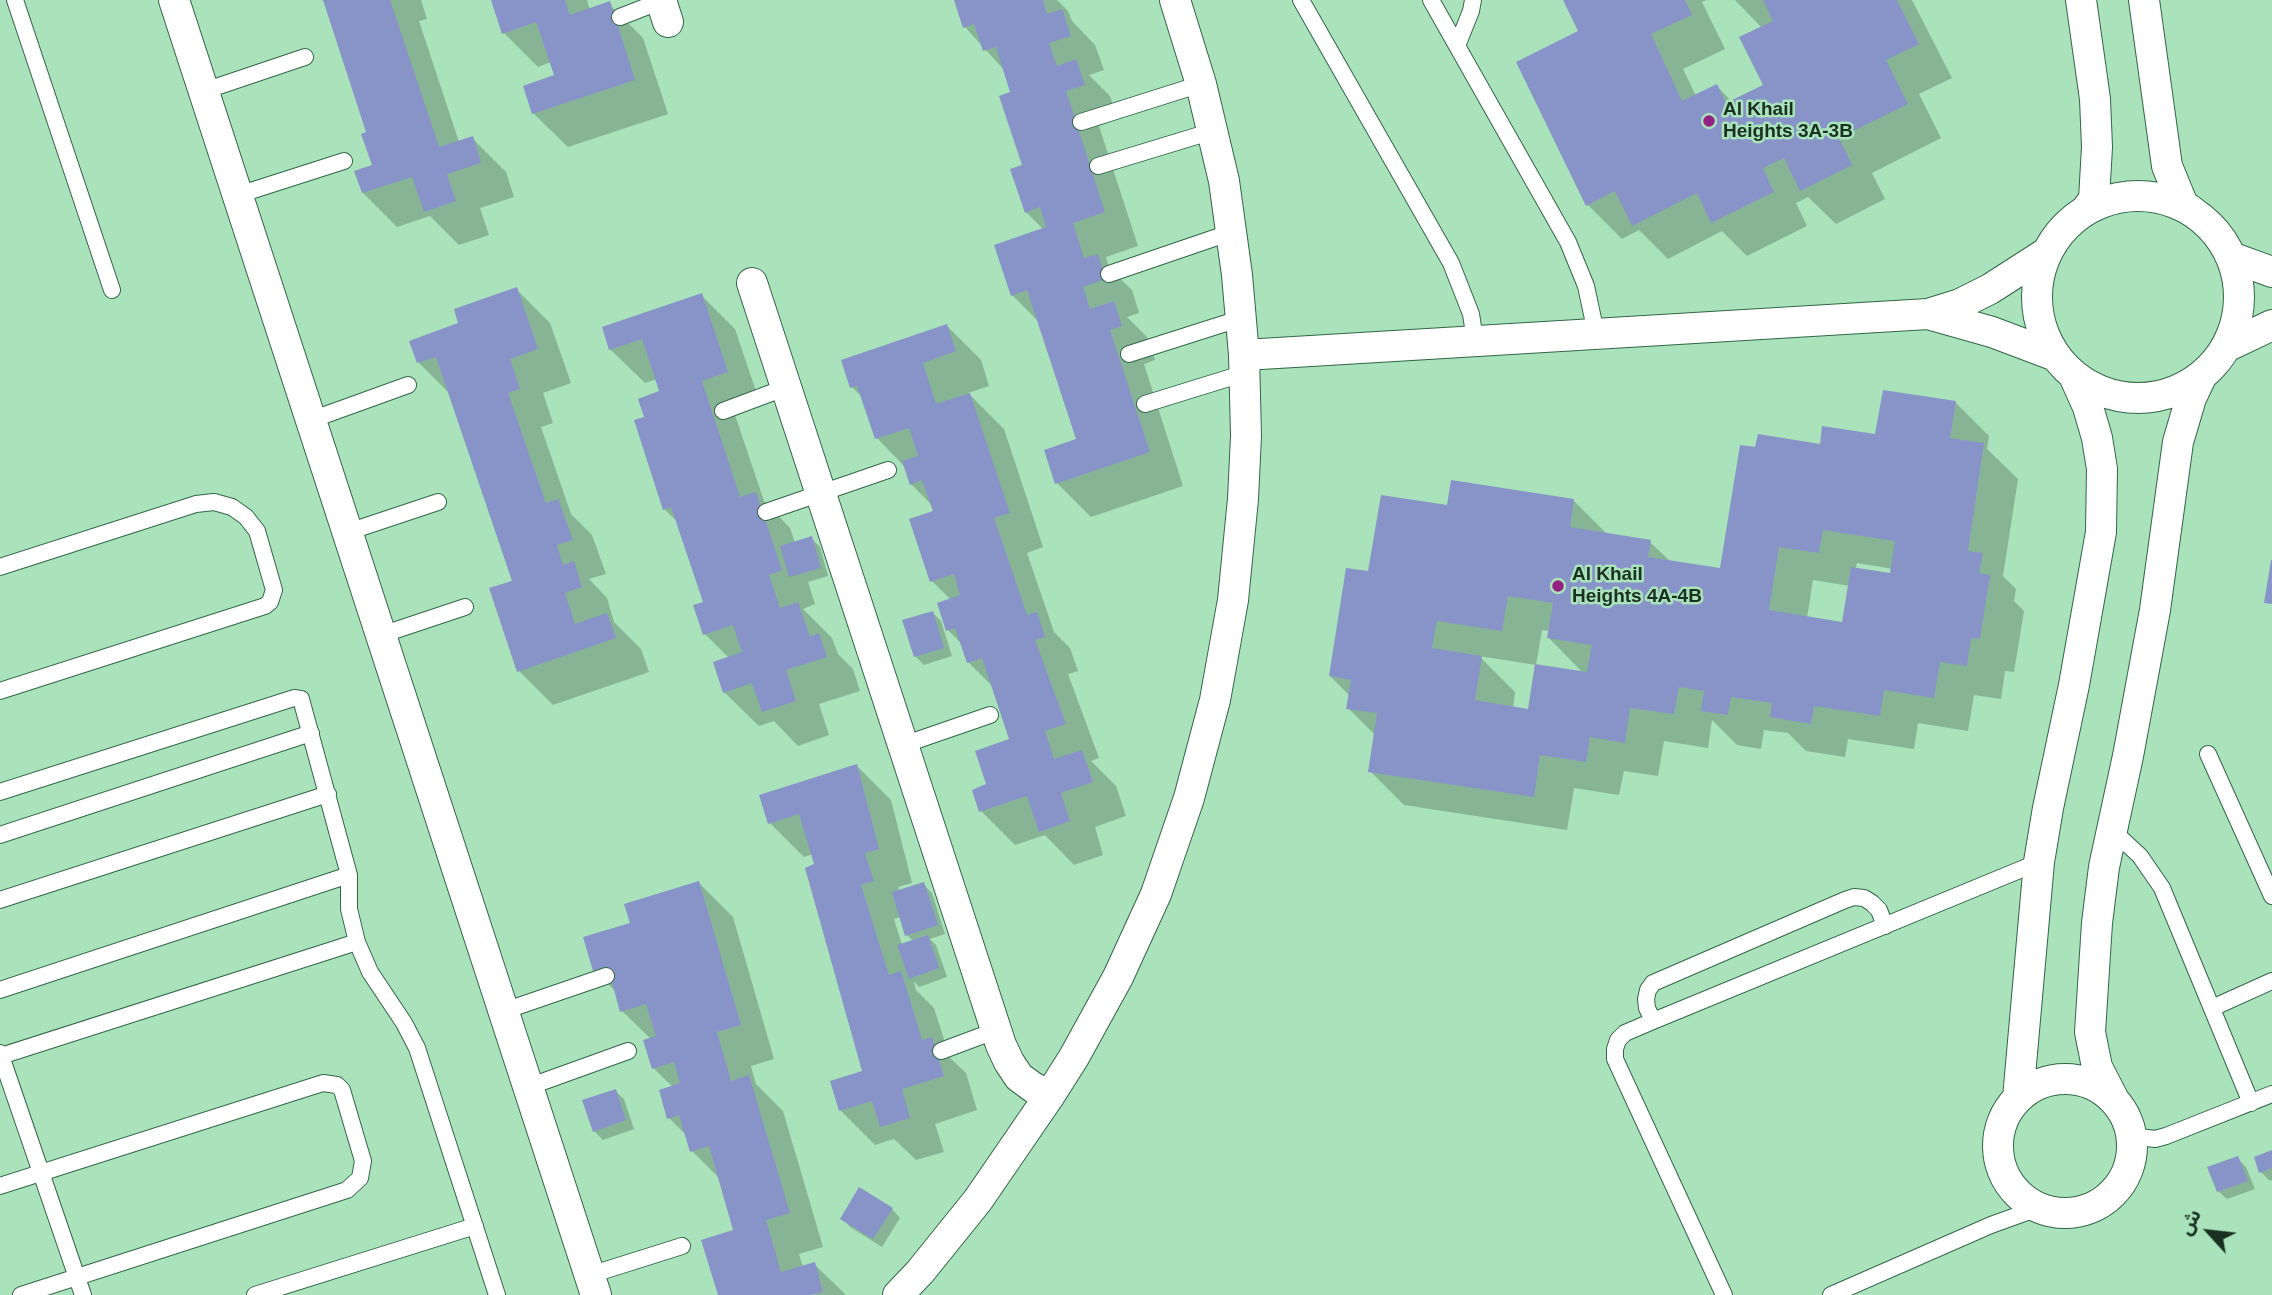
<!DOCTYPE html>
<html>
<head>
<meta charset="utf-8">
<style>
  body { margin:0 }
  #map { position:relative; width:2272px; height:1295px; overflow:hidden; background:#a9e2bb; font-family:Helvetica,"Noto Sans Arabic",sans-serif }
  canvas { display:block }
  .north { position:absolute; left:2174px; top:1197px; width:70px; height:70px; -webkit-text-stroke:5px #a9e2bb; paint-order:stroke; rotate:297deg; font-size:19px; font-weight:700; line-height:28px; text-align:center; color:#1a3122 }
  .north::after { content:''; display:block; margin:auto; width:24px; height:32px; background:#1a3122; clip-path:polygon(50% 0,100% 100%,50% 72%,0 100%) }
</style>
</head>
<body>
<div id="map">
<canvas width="2272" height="1295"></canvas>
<div class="north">ش</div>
</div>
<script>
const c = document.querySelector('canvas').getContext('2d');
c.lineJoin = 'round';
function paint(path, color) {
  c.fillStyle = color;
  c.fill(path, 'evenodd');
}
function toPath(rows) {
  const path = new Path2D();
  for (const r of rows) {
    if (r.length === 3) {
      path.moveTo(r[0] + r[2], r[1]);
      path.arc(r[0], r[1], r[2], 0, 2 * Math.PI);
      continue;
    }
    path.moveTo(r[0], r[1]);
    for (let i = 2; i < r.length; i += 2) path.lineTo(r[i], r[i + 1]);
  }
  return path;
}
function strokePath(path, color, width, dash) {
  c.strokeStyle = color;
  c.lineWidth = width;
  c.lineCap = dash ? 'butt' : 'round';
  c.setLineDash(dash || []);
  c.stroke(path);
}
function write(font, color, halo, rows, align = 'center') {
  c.font = font + ' Helvetica,sans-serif';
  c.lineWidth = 5;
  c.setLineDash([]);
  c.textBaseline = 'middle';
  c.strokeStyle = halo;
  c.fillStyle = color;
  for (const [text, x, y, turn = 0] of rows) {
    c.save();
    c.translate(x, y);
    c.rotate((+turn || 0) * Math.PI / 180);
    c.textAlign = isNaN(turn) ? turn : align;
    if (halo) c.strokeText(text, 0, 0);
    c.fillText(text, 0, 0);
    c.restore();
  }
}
paint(toPath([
  [322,0,421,0,427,19,419,21,459,142,472,138,506,172,514,197,480,208,489,235,459,245,430,216,397,227,363,193,374,166,369,133,326,4],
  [493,0,587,0,590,10,609,4,643,38,668,114,568,147,533,113,556,77,551,62,538,67,504,33],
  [956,0,1057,0,1068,11,1072,21,1095,45,1104,70,1089,75,1110,96,1118,119,1099,126,1138,246,1106,257,1109,268,1132,290,1139,313,1127,317,1147,337,1155,360,1144,364,1183,486,1091,517,1057,483,1078,440,1039,322,1012,295,1044,230,1026,212,1024,166,1013,93,1005,71,965,27],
  [1565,0,1707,0,1702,2,1725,49,1683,69,1696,96,1717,86,1732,102,1765,86,1762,28,1735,0,1912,0,1952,78,1919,94,1941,138,1872,173,1885,199,1836,224,1808,197,1796,203,1807,226,1747,256,1722,231,1668,259,1639,230,1622,239,1588,205,1580,32],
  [516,289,550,323,571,383,543,393,553,423,541,427,571,514,592,535,606,574,589,579,607,598,614,622,641,649,649,672,553,705,519,671,514,582,450,394,419,363,412,342,461,325],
  [701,295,735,329,761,406,735,415,764,501,790,528,795,543,811,538,820,547,828,576,808,582,815,604,803,609,832,638,838,654,853,669,860,691,819,704,829,735,798,746,774,721,759,726,724,692,729,658,705,634,696,606,705,603,679,523,664,509,646,418,661,393,657,379,645,383,610,349],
  [947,326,981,360,989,386,968,393,1004,429,1043,547,1027,553,1054,632,1070,648,1078,671,1068,674,1099,758,1091,761,1116,786,1126,816,1095,827,1103,855,1074,865,1045,835,1015,845,981,811,988,786,1011,740,993,687,969,663,963,645,948,630,951,600,932,581,935,513,933,506,911,484,905,467,877,438,864,399,852,387],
  [1955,402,1989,436,1987,449,2018,479,2003,576,2016,589,2014,601,2024,611,2014,672,2005,671,2001,699,1974,695,1968,731,1918,723,1914,749,1848,739,1845,757,1806,751,1788,733,1764,730,1761,749,1737,745,1712,720,1708,748,1664,741,1658,776,1624,771,1619,795,1574,788,1567,830,1404,805,1370,771,1375,735,1348,708,1350,696,1330,676,1370,573,1448,507,1573,500,1608,535,1650,542,1671,562,1722,570,1757,449,1821,446,1877,436],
  [1857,563,1893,569,1892,575,1855,570],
  [1813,580,1850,586,1844,624,1807,618],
  [1542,630,1550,631,1549,638,1584,674,1530,711,1513,708,1515,692,1479,656,1536,665],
  [933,613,941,621,952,656,924,665,915,656],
  [857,766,891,800,912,883,898,887,900,892,923,884,932,893,945,934,930,939,936,945,947,977,919,987,914,981,916,990,934,1008,950,1058,966,1073,977,1110,935,1124,944,1152,916,1160,894,1139,875,1145,841,1111,832,1082,864,1072,817,866,813,854,804,857,770,823],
  [901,917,907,935,914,942,902,945,894,919],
  [699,883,733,917,774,1059,751,1066,756,1084,783,1111,823,1247,799,1254,803,1267,814,1264,846,1295,815,1295,814,1292,806,1295,719,1295,736,1231,720,1179,692,1151,688,1137,669,1118,673,1087,653,1068,651,1039,622,1011,617,993,594,970,633,924],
  [615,1091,624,1099,634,1129,603,1140,594,1131],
  [2272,1152,2272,1180,2270,1181,2261,1172],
  [2237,1158,2246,1167,2255,1189,2227,1199,2218,1191],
  [892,1209,900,1218,882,1247,850,1227,842,1218]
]), '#0003');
paint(toPath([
  [323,0,390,0,439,147,473,136,481,163,447,174,456,201,424,212,412,177,362,193,354,171,372,165,361,134,366,132],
  [491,0,565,0,570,15,610,1,635,80,532,114,523,86,554,75,536,22,502,34],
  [954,0,1043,0,1047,14,1062,9,1071,36,1049,43,1057,66,1076,59,1085,85,1066,91,1105,212,1073,223,1084,258,1098,254,1106,279,1083,287,1090,309,1114,301,1122,326,1110,330,1150,452,1055,484,1044,450,1076,439,1027,290,1011,296,994,245,1046,227,1040,207,1025,213,1010,169,1022,165,999,96,1010,92,996,47,983,51,974,24,963,28],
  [1563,0,1685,0,1692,15,1651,34,1682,101,1717,84,1726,103,1763,85,1739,37,1773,21,1763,0,1897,0,1919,44,1886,60,1908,104,1839,138,1852,165,1800,191,1784,158,1763,168,1774,192,1711,223,1697,193,1632,226,1615,191,1586,206,1516,62,1578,31],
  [517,287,538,349,510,359,520,389,508,393,546,503,558,499,573,540,557,545,563,565,574,561,582,587,565,593,575,624,607,613,616,638,517,672,489,588,512,581,436,357,417,363,409,341,458,323,454,309],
  [702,293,728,372,702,381,740,497,756,492,782,570,769,575,780,608,798,602,810,637,819,633,827,657,786,670,796,701,762,712,752,683,723,693,713,662,742,652,733,625,703,635,693,605,703,602,671,507,663,510,634,420,644,417,638,399,659,391,642,339,609,350,602,327],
  [947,324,956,351,923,363,936,404,970,393,1010,513,994,518,1027,615,1037,612,1045,637,1035,640,1066,724,1045,731,1054,759,1082,750,1093,782,1061,793,1070,821,1039,832,1027,796,979,812,972,790,986,784,975,751,1009,739,982,658,967,663,955,628,946,631,937,603,960,595,954,574,930,582,909,519,933,511,922,480,910,485,902,461,918,456,909,428,875,439,857,386,850,388,841,360],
  [1883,390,1956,401,1950,438,1984,443,1968,551,1983,553,1979,573,1990,575,1980,639,1971,638,1967,666,1940,662,1934,698,1884,690,1880,716,1814,706,1811,724,1770,717,1772,703,1731,697,1728,715,1701,711,1704,691,1679,687,1674,714,1630,708,1625,743,1590,737,1586,762,1540,755,1534,797,1368,772,1377,713,1346,709,1351,680,1329,676,1346,568,1368,571,1381,495,1447,505,1451,480,1574,499,1570,527,1651,540,1648,557,1720,568,1740,445,1755,447,1758,434,1820,444,1822,426,1875,434],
  [1823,530,1895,541,1890,573,1851,567,1842,622,1769,610,1779,547,1819,553],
  [1508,596,1553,603,1547,638,1592,645,1587,672,1535,664,1528,709,1475,700,1482,656,1432,648,1437,621,1502,631],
  [812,536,821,568,789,577,780,546],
  [2271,560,2272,560,2272,604,2264,603],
  [933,611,944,648,914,657,902,620],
  [857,764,879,849,865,853,874,881,861,885,889,975,901,971,922,1040,932,1037,944,1076,902,1089,910,1118,880,1127,872,1101,839,1111,830,1081,862,1071,805,868,814,864,799,814,768,824,759,795],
  [699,881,741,1025,717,1032,731,1081,749,1075,790,1213,766,1220,781,1272,815,1262,823,1292,812,1295,718,1295,701,1240,733,1230,709,1146,690,1152,679,1115,667,1119,659,1090,680,1083,674,1062,652,1069,643,1040,656,1036,646,1004,620,1012,608,967,593,971,583,937,630,923,624,904],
  [924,882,938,925,905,936,892,892],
  [928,935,939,968,909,979,897,945],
  [616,1089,626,1120,593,1132,582,1100],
  [2272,1150,2272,1168,2259,1173,2254,1157],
  [2238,1156,2248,1181,2217,1192,2207,1167],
  [859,1187,893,1208,873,1239,840,1219]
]), '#8893c7');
const lane = toPath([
  [15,0,112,290],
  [1301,0,1451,263,1471,314,1475,340],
  [1431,0,1568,242,1586,286,1596,333],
  [620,17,661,1],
  [1457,46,1471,11,1473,0],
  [204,91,305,57],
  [1081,122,1201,84],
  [1098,166,1213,131],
  [238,195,344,161],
  [1109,274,1232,232],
  [1129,354,1242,318],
  [1145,404,1245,373],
  [723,411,787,387],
  [311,420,408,385],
  [766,512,888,470],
  [348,532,438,502],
  [0,567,196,504,214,502,232,507,246,517,257,531,274,590,270,602,265,606,0,691],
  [381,635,465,607],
  [903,745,990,715],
  [2208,754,2272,896],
  [0,792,294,698,301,699,349,875,349,909,357,942,370,972,404,1023,417,1048,497,1295],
  [2112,830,2140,856,2162,888,2251,1103],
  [0,835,311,733],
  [0,900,328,794],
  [0,990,349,875],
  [2212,1008,2272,981],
  [504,1011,606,976],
  [1653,1021,1647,1008,1646,999,1648,990,1653,983,1845,900,1854,897,1864,898,1872,903,1879,910,1885,926],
  [941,1051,997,1030],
  [0,1053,83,1295],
  [1,1056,357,942],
  [528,1087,628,1051],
  [2131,1136,2155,1139,2166,1136,2272,1094],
  [0,1186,323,1083,337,1085,342,1090,363,1161,360,1178,347,1190,21,1295],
  [590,1275,682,1246],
  [255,1295,475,1226],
  [1724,1295,1615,1059,1615,1049,1618,1040,1625,1033,1653,1021,2039,862],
  [1831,1295,1991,1225,2027,1212,2044,1210]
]);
const street = toPath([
  [174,0,596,1295],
  [661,0,668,22],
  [2081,0,2095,99,2097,147,2094,199,2086,210],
  [2144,0,2167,166,2183,205,2193,212],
  [2138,297,101],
  [2231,257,2272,272],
  [752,283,1001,1045,1009,1062,1019,1077,1034,1088,1050,1095],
  [1928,314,1992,332,2053,355],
  [2226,347,2272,325],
  [1244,355,1928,314,1960,304,1990,289,2046,253],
  [2065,1146,67],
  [2018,1098,2039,862,2048,808,2074,685,2101,532,2102,469,2097,438,2088,407,2075,378],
  [2113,1098,2097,1067,2090,1032,2097,923,2104,867,2128,756,2155,610,2178,442,2191,398,2201,377],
  [898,1295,920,1272,978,1200,1050,1095,1074,1057,1118,977,1156,894,1189,798,1215,700,1233,600,1243,499,1246,436,1244,355,1237,275,1224,181,1201,84,1175,0]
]);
strokePath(lane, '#326747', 18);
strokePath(street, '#326747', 32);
strokePath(lane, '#fff', 16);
strokePath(street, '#fff', 30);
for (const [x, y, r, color] of [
  [1709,121,7,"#932282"],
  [1558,586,7,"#932282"]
]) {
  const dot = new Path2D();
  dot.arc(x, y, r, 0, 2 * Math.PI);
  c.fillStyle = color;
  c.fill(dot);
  strokePath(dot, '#a9e2bb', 2.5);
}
write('bold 19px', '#1a3122', '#a9e2bb', [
  ["Al Khail",1723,110],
  ["Heights 3A-3B",1723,132],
  ["Al Khail",1572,575],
  ["Heights 4A-4B",1572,597]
], 'left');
</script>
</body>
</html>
